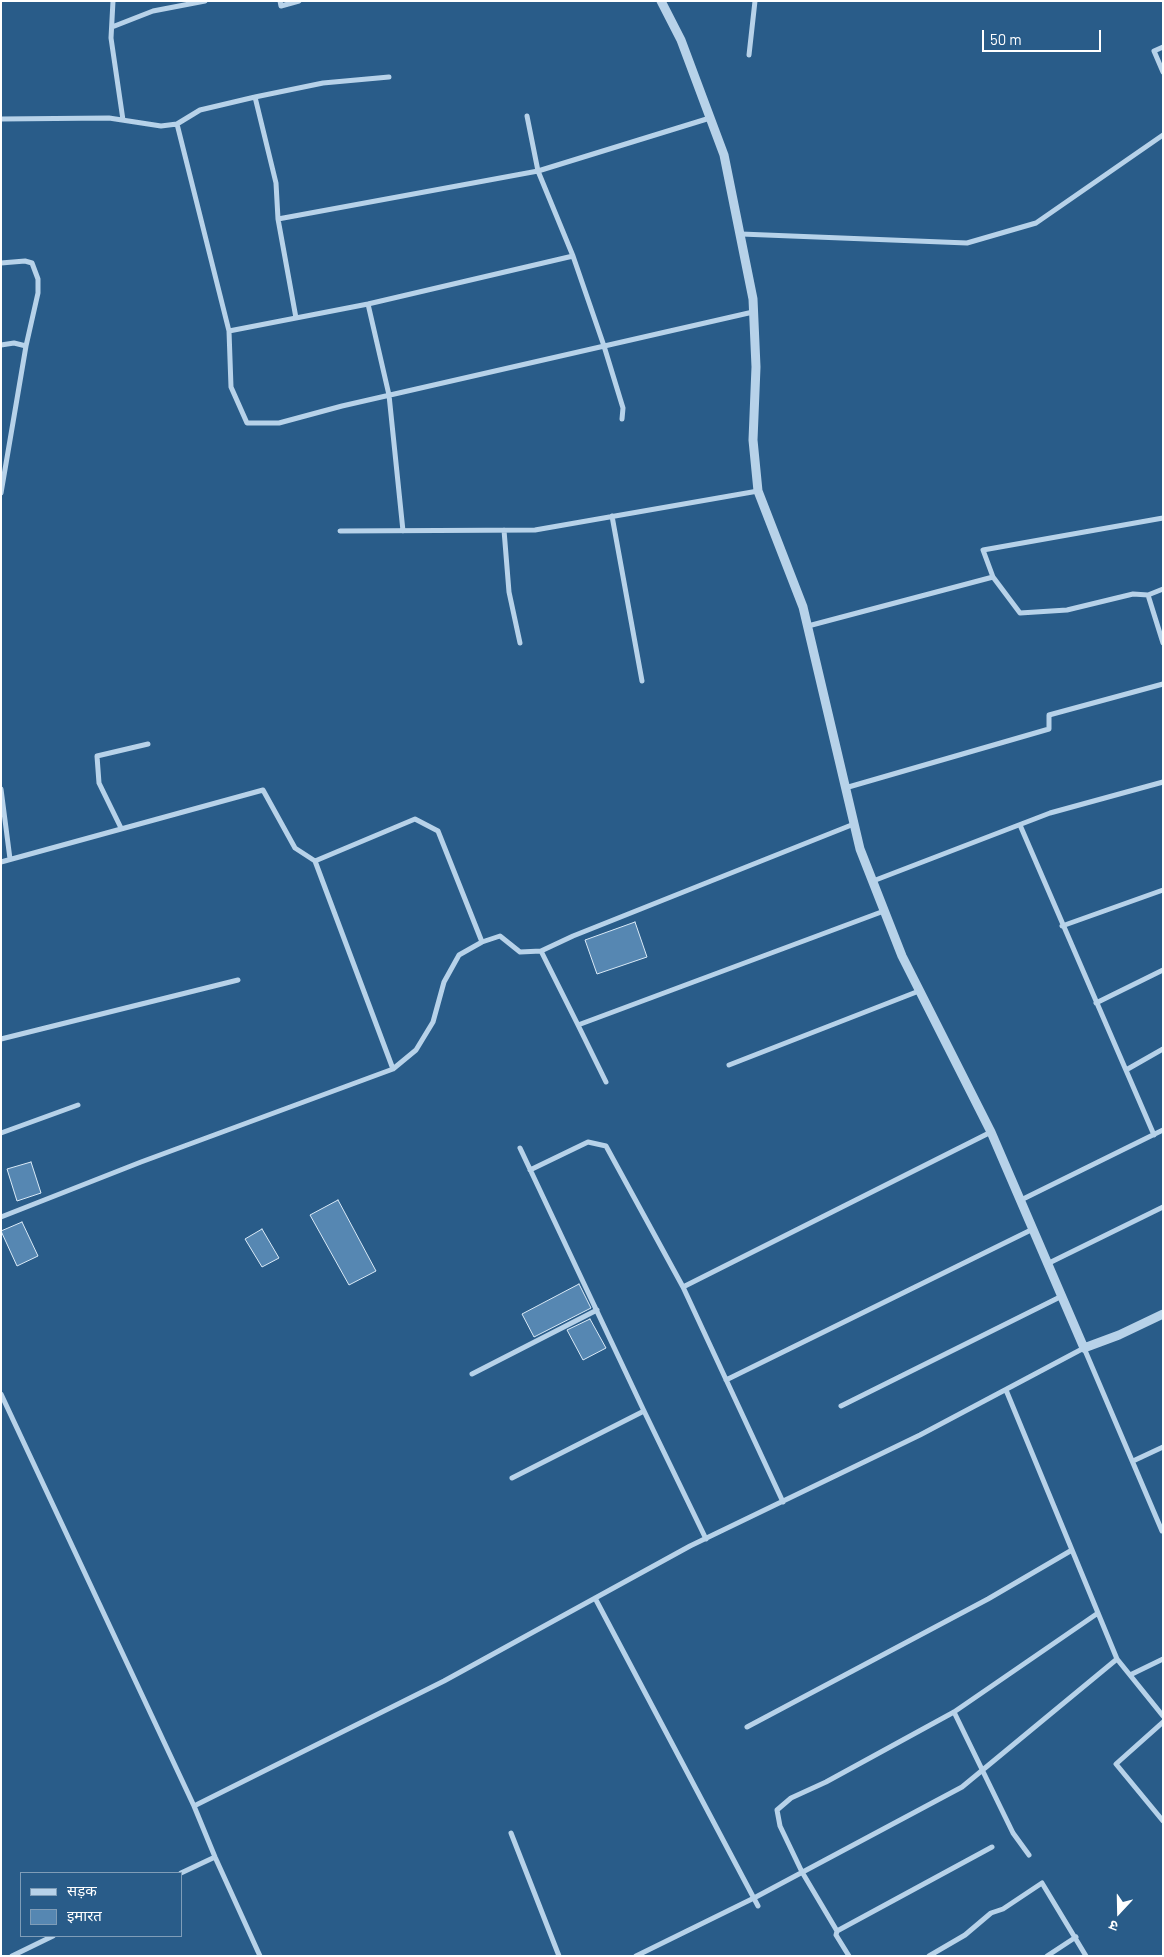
<!DOCTYPE html>
<html>
<head>
<meta charset="utf-8">
<style>
  body { margin:0 }
  #map { position:relative; width:1164px; height:1957px; overflow:hidden; background:#295c89; font-family:Barlow,"Noto Sans Devanagari",sans-serif }
  canvas { display:block }
  .frame { position:absolute; inset:0; border:2px solid #fff; pointer-events:none }
  .legend { position:absolute; left:20px; top:1872px; width:162px; height:65px; box-sizing:border-box; background:#295c89; border:1px solid #7f9db8; margin:0; padding:6px 9px; list-style:none; font-size:15px; color:#fff }
  .legend li { display:flex; align-items:center; gap:10px; height:25px }
  .legend b { width:25px; border:1px solid #7f9db8 }
  .north { position:absolute; left:1094px; top:1887px; width:50px; height:50px; -webkit-text-stroke:4px #295c89; paint-order:stroke; rotate:201deg; font-size:14px; font-weight:700; line-height:20px; text-align:center; color:#fff }
  .north::after { content:''; display:block; margin:auto; width:18px; height:22px; background:#fff; clip-path:polygon(50% 0,100% 100%,50% 72%,0 100%) }
  .scale { position:absolute; left:982px; top:30px; width:119px; height:22px; box-sizing:border-box; border:2px solid #fff; border-top:0; padding-left:6px; font-size:15px; line-height:18px; white-space:nowrap; color:#fff; -webkit-text-stroke:4px #295c89; paint-order:stroke }
</style>
</head>
<body>
<div id="map">
<canvas width="1164" height="1957"></canvas>
<div class="frame"></div>
<ul class="legend">
<li><b style="height:6px;background:#b7d2e9"></b>सड़क</li>
<li><b style="height:14px;background:#5687b2"></b>इमारत</li>
</ul>
<div class="north">उ</div>
<div class="scale">50 m</div>
</div>
<script>
const c = document.querySelector('canvas').getContext('2d');
c.lineJoin = 'round';
function paint(path, color) {
  c.fillStyle = color;
  c.fill(path, 'evenodd');
}
function toPath(rows) {
  const path = new Path2D();
  for (const r of rows) {
    path.moveTo(r[0], r[1]);
    for (let i = 2; i < r.length; i += 2) path.lineTo(r[i], r[i + 1]);
  }
  return path;
}
function strokePath(path, color, width, dash) {
  c.strokeStyle = color;
  c.lineWidth = width;
  c.lineCap = dash ? 'butt' : 'round';
  c.setLineDash(dash || []);
  c.stroke(path);
}
const building = toPath([
  [635,922,647,957,597,974,585,940,635,922],
  [31,1162,41,1193,17,1201,7,1169,31,1162],
  [338,1200,376,1271,349,1285,310,1215,338,1200],
  [22,1222,38,1256,17,1266,1,1231,22,1222],
  [262,1229,279,1258,262,1267,245,1239,262,1229],
  [579,1284,591,1308,534,1337,522,1314,579,1284],
  [590,1319,606,1348,583,1360,567,1330,590,1319]
]);
paint(building, '#5687b2');
strokePath(building, '#daeaf7', 1);
strokePath(toPath([
  [113,1,111,38,123,120],
  [280,1,281,6,299,1],
  [112,27,153,11,205,1],
  [1163,47,1154,51,1163,72],
  [749,55,755,1],
  [255,97,276,183,278,219,296,318],
  [527,116,538,171,573,256,604,346,623,408,622,419],
  [1,119,109,118,161,126,177,124,200,110,255,97,323,83,389,77],
  [177,124,229,331,231,387,247,423,279,423,342,406,753,312],
  [278,219,538,171,710,118],
  [741,234,967,243,1036,223,1163,135],
  [1,263,25,261,32,263,38,279,38,293,26,346,1,493],
  [368,304,389,395,403,531],
  [229,331,368,304,573,256],
  [1,345,14,343,26,346],
  [612,516,642,681],
  [504,530,509,592,520,643],
  [340,531,535,530,758,491],
  [993,577,1020,613,1067,610,1133,594,1148,595,1163,589],
  [1148,595,1163,643],
  [808,626,993,577,983,550,1163,518],
  [845,788,1049,729,1049,715,1163,684],
  [1,789,10,859],
  [1020,825,1154,1135],
  [121,828,99,783,97,756,148,744],
  [315,861,415,819,438,831,482,942],
  [1,862,263,790,295,848,315,861,393,1069],
  [873,881,1050,813,1163,782],
  [1062,926,1163,890],
  [541,951,578,1025,884,911],
  [1096,1003,1163,970],
  [578,1025,606,1082],
  [1,1039,238,980],
  [729,1065,919,991],
  [1126,1070,1163,1049],
  [1,1133,78,1105],
  [520,1148,644,1411,706,1539],
  [530,1170,588,1142,606,1146,683,1287],
  [1021,1200,1163,1130],
  [1,1217,141,1162,393,1069,416,1050,433,1022,444,982,459,955,482,942,500,936,520,952,541,951,573,936,854,824],
  [1047,1264,1163,1207],
  [472,1374,597,1310],
  [726,1380,1033,1229],
  [1006,1390,1117,1659,1163,1716],
  [1,1394,194,1806],
  [841,1406,1060,1297],
  [1133,1461,1163,1447],
  [512,1478,644,1411],
  [783,1502,683,1287,991,1132],
  [595,1598,758,1906],
  [1130,1675,1163,1659],
  [954,1712,1013,1833,1029,1855],
  [1163,1722,1116,1764,1163,1821],
  [747,1727,988,1599,1072,1550],
  [511,1833,559,1956],
  [181,1873,215,1857],
  [837,1931,992,1847],
  [12,1956,53,1936],
  [260,1956,215,1857,194,1806,444,1681,690,1546,920,1435,1084,1348,1162,1531],
  [636,1956,754,1898,962,1787,1117,1659],
  [849,1956,836,1935,837,1931,802,1872,780,1826,777,1810,791,1798,826,1782,954,1712,1098,1613],
  [929,1956,965,1935,991,1913,1003,1909,1042,1883,1086,1956],
  [1047,1956,1076,1937]
]), '#b7d2e9', 5);
strokePath(toPath([
  [661,1,681,40,724,155,753,299,756,367,753,440,758,491,803,607,860,849,902,956,991,1132,1084,1348,1119,1335,1163,1314]
]), '#b7d2e9', 9);
</script>
</body>
</html>
